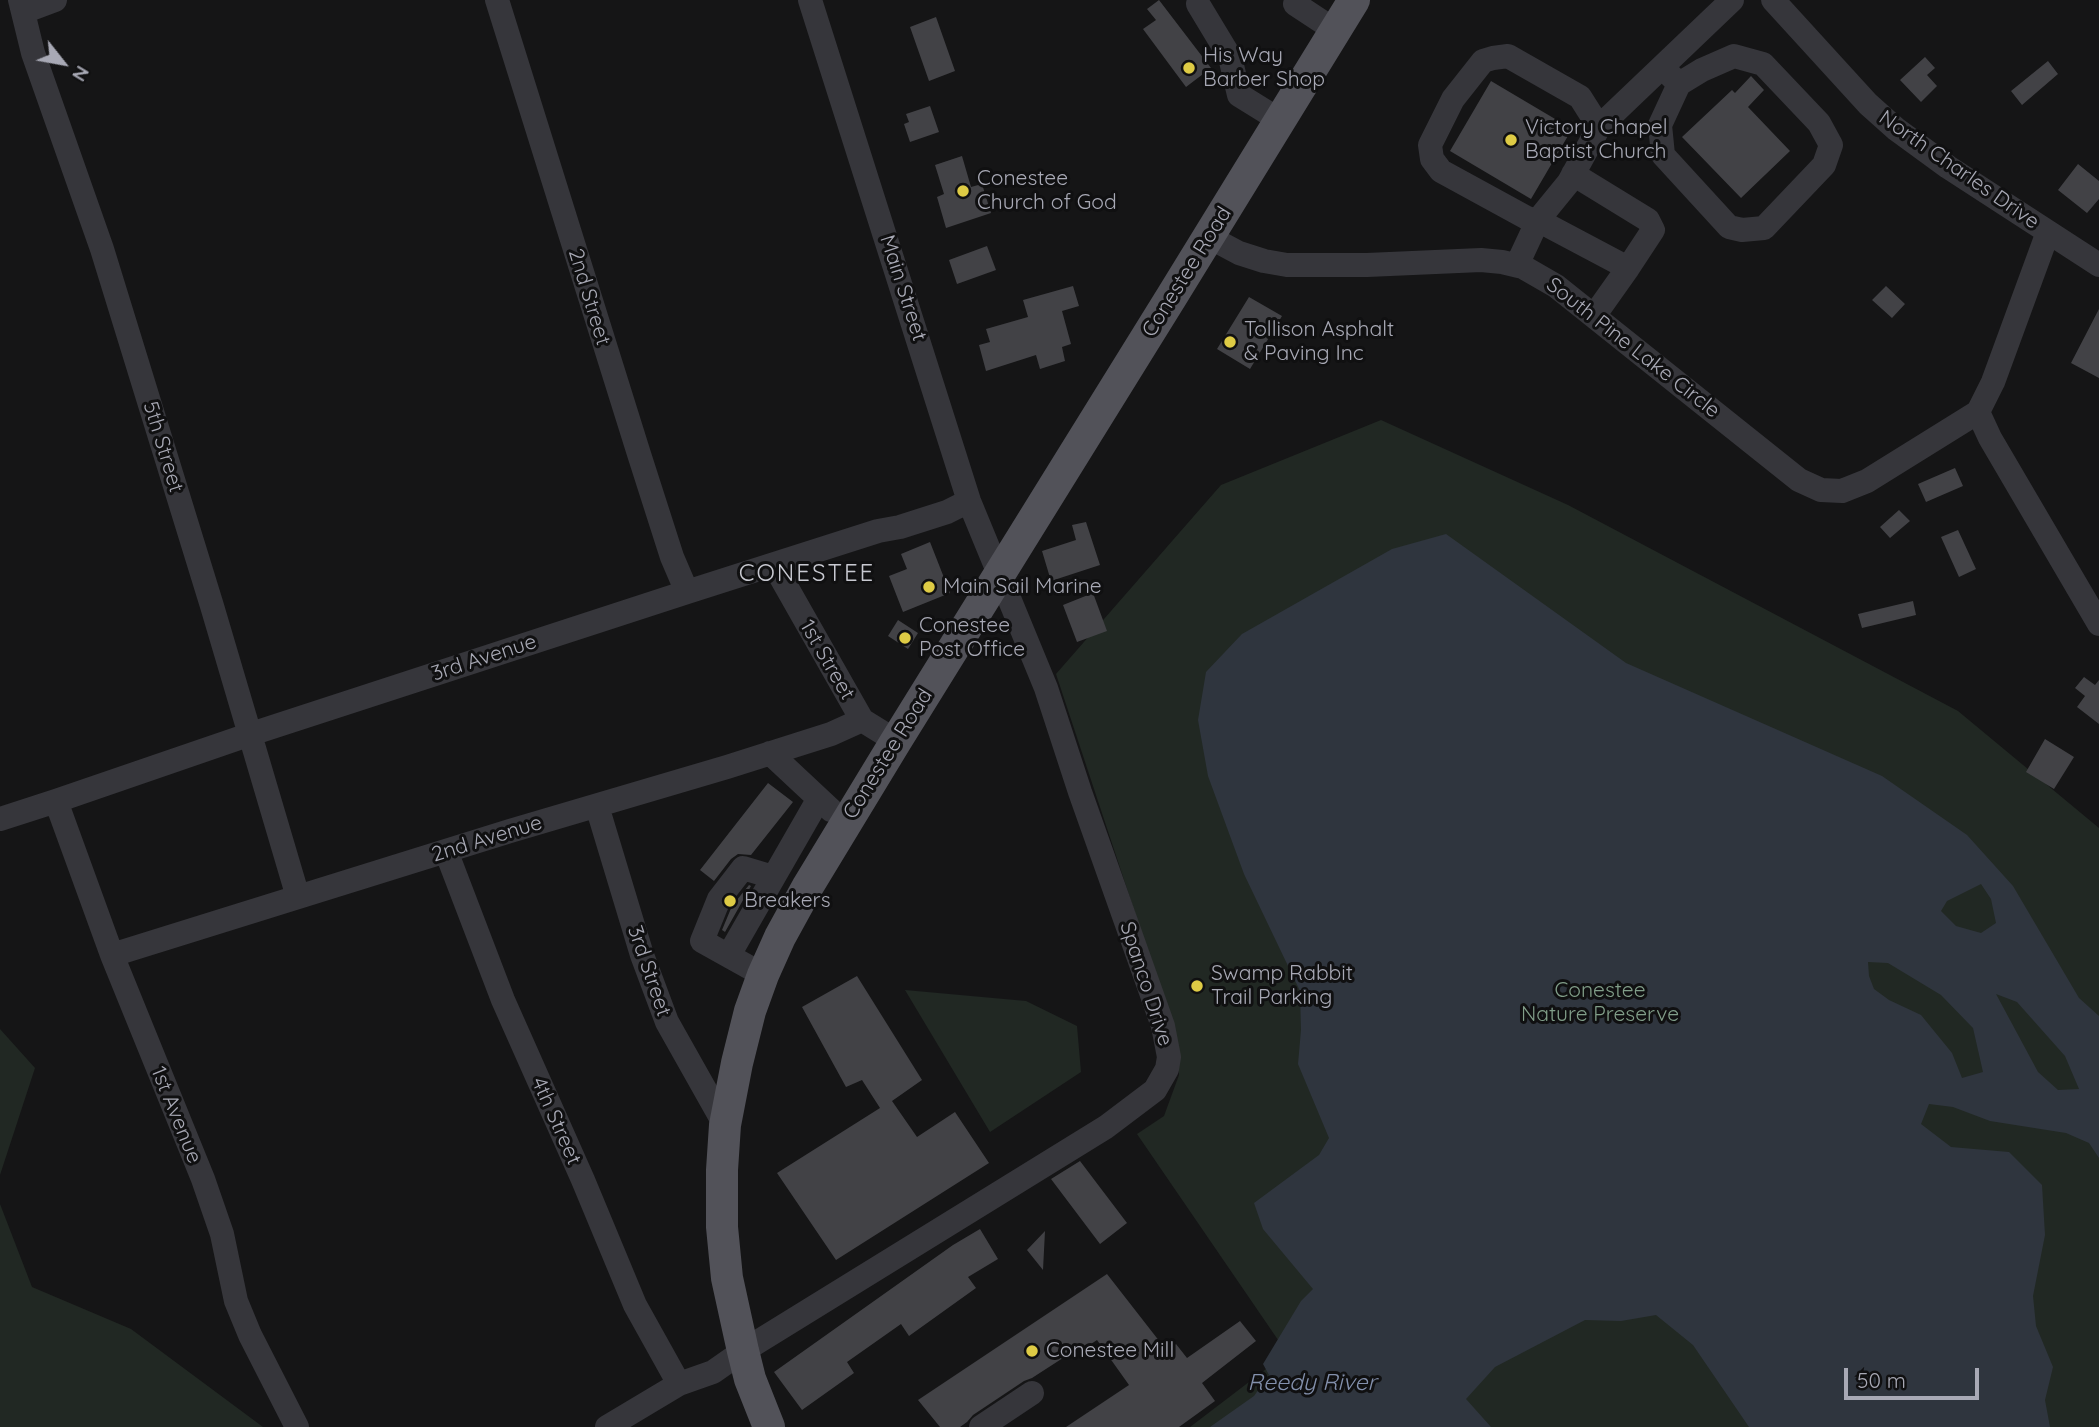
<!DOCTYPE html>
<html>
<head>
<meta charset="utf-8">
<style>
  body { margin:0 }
  #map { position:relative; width:2099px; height:1427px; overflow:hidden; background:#151516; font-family:Quicksand,sans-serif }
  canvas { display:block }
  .north { position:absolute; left:28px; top:28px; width:70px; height:70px; -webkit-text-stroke:5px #101011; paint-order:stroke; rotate:121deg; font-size:19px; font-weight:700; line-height:28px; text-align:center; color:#a8a9b5 }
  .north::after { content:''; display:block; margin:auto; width:24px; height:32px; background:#a8a9b5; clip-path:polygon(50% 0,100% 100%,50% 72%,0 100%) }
  .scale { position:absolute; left:1844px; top:1368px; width:135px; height:32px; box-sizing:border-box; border:4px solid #a8a9b5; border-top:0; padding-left:9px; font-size:21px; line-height:24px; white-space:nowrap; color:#a8a9b5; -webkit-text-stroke:5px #101011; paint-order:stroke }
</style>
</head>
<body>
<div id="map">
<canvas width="2099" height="1427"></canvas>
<div class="north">N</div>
<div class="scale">50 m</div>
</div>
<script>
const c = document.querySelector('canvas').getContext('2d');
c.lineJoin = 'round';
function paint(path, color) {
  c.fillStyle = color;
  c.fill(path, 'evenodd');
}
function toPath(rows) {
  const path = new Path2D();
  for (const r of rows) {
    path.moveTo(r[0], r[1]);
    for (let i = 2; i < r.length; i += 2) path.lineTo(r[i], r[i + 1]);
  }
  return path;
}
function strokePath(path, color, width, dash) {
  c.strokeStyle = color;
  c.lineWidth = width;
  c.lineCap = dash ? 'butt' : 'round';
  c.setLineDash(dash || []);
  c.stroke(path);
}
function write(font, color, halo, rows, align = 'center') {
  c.font = font + ' Quicksand,sans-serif';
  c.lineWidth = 6;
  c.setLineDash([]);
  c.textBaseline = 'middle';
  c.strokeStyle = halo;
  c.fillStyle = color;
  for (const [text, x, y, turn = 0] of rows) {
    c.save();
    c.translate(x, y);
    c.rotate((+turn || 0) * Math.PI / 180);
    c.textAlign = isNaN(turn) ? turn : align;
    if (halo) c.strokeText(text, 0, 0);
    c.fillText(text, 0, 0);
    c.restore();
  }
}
paint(toPath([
  [1381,420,1568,505,1958,711,2099,828,2099,1427,1190,1427,1287,1353,1137,1134,1164,1116,1179,1075,1176,1037,1056,674,1221,485],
  [905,990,1026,1001,1077,1026,1081,1072,990,1132],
  [0,1029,35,1068,0,1175],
  [0,1204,32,1287,131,1329,263,1427,0,1427]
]), '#212823');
paint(toPath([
  [1446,534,1626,663,1882,776,1967,835,2013,886,2079,998,2099,1016,2099,1158,2089,1143,2066,1133,1990,1121,1953,1107,1929,1104,1921,1124,1951,1147,2009,1152,2042,1185,2045,1235,2033,1296,2036,1326,2053,1367,2045,1400,2050,1427,1749,1427,1693,1345,1656,1315,1621,1321,1585,1320,1495,1367,1466,1399,1491,1427,1210,1427,1254,1396,1269,1375,1263,1364,1301,1301,1313,1289,1263,1229,1254,1203,1319,1155,1329,1138,1298,1064,1301,1030,1300,991,1244,874,1208,776,1198,720,1206,672,1242,634,1392,549],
  [1981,884,1991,899,1996,923,1981,933,1956,926,1941,911,1947,901],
  [1868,962,1888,963,1941,995,1973,1028,1983,1072,1962,1078,1952,1053,1921,1015,1889,1000,1874,989,1869,976],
  [1996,994,2017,1002,2065,1056,2079,1089,2058,1090,2038,1072]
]), '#2f353e');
paint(toPath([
  [1159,0,1211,68,1186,87,1143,29,1156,20,1147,9],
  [936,17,955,71,929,81,910,27],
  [1925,57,1935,68,1927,75,1937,86,1921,102,1900,80],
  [2048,61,2058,74,2022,105,2011,91],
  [1751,76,1764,90,1748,107,1790,151,1741,198,1682,137,1732,90,1735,93],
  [1491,81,1572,129,1531,199,1450,151],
  [930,106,939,132,910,142,904,124,909,122,906,114],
  [962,156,971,187,982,184,991,213,946,228,937,197,944,194,935,165],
  [2078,164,2099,181,2099,199,2087,213,2058,190],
  [987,246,996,270,957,284,949,260],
  [1073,286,1079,306,1062,311,1071,344,1062,347,1065,361,1040,369,1036,355,986,371,979,345,990,342,986,329,1028,317,1023,300],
  [1886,286,1905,304,1892,318,1872,300],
  [1249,297,1282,316,1250,369,1217,349],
  [2099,309,2099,378,2071,363],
  [1955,468,1963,486,1926,502,1918,484],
  [1899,510,1910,521,1890,538,1880,527],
  [1086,522,1100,565,1051,581,1042,551,1076,540,1072,525],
  [1958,530,1976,569,1959,577,1941,537],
  [930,542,950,593,903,612,889,576,907,569,901,554],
  [1093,593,1107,631,1077,642,1063,605],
  [1913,601,1916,615,1862,628,1858,614],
  [898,620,918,633,908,649,888,636],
  [2084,677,2095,685,2099,680,2099,724,2077,707,2085,696,2075,688],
  [2045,739,2074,757,2054,789,2026,772],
  [768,783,793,802,751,855,738,854,731,859,714,881,700,870],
  [749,885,751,886,725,932,722,930,732,906],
  [857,976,922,1080,892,1101,917,1137,955,1112,989,1163,836,1260,777,1173,880,1108,862,1080,846,1087,802,1007],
  [1080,1161,1127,1223,1100,1244,1051,1179],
  [980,1229,998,1259,968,1277,976,1288,909,1336,901,1324,847,1362,854,1373,802,1410,774,1372,953,1245],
  [1045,1231,1043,1270,1027,1250],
  [1107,1274,1167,1351,1176,1344,1187,1358,1240,1321,1256,1341,1202,1383,1215,1401,1179,1427,1066,1427,1129,1385,1097,1340,1082,1350,1080,1347,1032,1378,1024,1381,973,1415,967,1422,960,1427,940,1427,918,1400]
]), '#424246');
strokePath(toPath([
  [20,0,33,53,102,249,212,606,298,897],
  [497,0,639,454,672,557,687,592],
  [1297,0,1295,4,1336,31],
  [1773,0,1868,104,1896,129,1948,167,2099,265],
  [1198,4,1230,57,1239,95,1281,121],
  [23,12,55,0],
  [1662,67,1679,84,1702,70,1734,56,1763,64,1819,123,1831,145,1824,165,1764,228,1742,230,1729,227,1663,155,1660,125,1679,84],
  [1599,127,1580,97,1508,56,1493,58,1483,61,1453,99,1430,145,1432,159,1441,171,1527,218,1545,224,1628,268],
  [1573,174,1648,220,1653,230,1628,268,1594,316],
  [2048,232,1993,382,1978,412,1990,438,2099,624],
  [1209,237,1239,253,1264,261,1287,265,1367,265,1481,260,1502,262,1523,267,1556,286,1799,480,1821,490,1842,491,1867,481,1978,412],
  [1517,265,1538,220,1569,182,1599,127,1732,0],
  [774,565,862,720,896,741],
  [770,753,831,810],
  [56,801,112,955,203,1179,222,1234,236,1301,250,1335,297,1427],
  [597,806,642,955,667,1022,725,1125],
  [0,819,56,801,251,734,687,592,878,531,900,527,947,512,969,501],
  [446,851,503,1000,583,1180,635,1305,679,1384],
  [112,955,510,831,727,767,831,734,862,720],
  [729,955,818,800],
  [763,975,702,941,719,899,743,868,773,877],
  [607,1427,679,1384,713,1372,743,1351,1106,1127,1155,1090,1167,1069,1169,1057,1163,1026,1080,792,1046,688,969,501,810,0],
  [981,1427,1032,1393]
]), '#36363b', 24);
strokePath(toPath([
  [769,1427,750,1379,743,1351,727,1278,722,1227,722,1170,725,1125,737,1063,750,1011,763,975,780,937,808,886,896,741,1172,296,1354,0]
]), '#525259', 32);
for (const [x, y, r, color] of [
  [1189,68,7,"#decb45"],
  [1511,140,7,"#decb45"],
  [963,191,7,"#decb45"],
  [1230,342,7,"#decb45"],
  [929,587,7,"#decb45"],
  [905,638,7,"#decb45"],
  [730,901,7,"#decb45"],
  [1197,986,7,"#decb45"],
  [1032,1351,7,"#decb45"]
]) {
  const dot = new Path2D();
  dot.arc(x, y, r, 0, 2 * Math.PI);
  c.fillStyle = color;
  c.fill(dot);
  strokePath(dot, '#101011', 2.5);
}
write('21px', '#a8a9b5', '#101011', [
  ["His Way",1203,56],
  ["Barber Shop",1203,80],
  ["Victory Chapel",1525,128],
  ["Baptist Church",1525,152],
  ["Conestee",977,179],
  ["Church of God",977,203],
  ["Tollison Asphalt",1244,330],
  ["& Paving Inc",1244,354],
  ["Main Sail Marine",943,587],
  ["Conestee",919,626],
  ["Post Office",919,650],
  ["Breakers",744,901],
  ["Swamp Rabbit",1211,974],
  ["Trail Parking",1211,998],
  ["Conestee Mill",1046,1351]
], 'left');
write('21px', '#a8a9b5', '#101011', [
  ["North Charles Drive",1959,170,35],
  ["Conestee Road",1187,272,-58],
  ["Main Street",903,288,72],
  ["2nd Street",589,297,73],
  ["South Pine Lake Circle",1633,348,38],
  ["5th Street",163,447,73],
  ["3rd Avenue",484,658,-18],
  ["1st Street",827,660,60],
  ["Conestee Road",888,754,-58],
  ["2nd Avenue",487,839,-17],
  ["3rd Street",649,971,71],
  ["Spanco Drive",1146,984,72],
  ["1st Avenue",176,1115,68],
  ["4th Street",556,1121,66]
]);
write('21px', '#819e89', '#101011', [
  ["Conestee",1600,991],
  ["Nature Preserve",1600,1015]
]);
write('italic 23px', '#8390ac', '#101011', [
  ["Reedy River",1312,1383]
]);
c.letterSpacing = '2px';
write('24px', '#c8c9d1', '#101011', [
  ["CONESTEE",807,574]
]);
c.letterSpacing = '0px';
</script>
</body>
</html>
